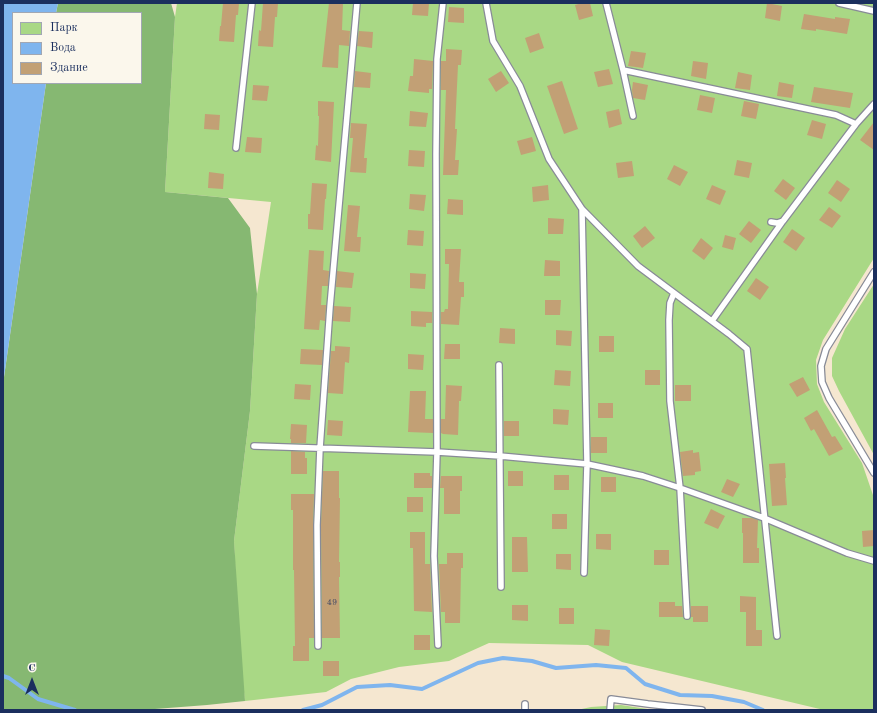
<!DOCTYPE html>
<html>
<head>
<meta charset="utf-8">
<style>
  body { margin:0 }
  #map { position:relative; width:877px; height:713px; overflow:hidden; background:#f5e7d0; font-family:"Old Standard TT",serif }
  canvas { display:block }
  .frame { position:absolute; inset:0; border:4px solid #1b2f5e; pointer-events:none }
  .legend { position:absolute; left:12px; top:12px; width:130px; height:72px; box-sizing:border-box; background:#fbf7ec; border:1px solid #a1a7b3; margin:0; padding:5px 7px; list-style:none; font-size:12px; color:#1b2f5e }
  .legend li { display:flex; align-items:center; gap:8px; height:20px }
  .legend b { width:20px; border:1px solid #a1a7b3 }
  .north { position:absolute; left:12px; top:661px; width:40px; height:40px; -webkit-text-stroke:3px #fbf7ec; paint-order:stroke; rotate:0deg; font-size:11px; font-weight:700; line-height:16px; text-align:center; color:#1b2f5e }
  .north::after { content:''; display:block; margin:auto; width:14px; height:18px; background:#1b2f5e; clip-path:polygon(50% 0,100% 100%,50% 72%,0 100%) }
</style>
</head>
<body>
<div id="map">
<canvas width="877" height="713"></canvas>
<div class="frame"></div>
<ul class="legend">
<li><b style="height:11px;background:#a9d885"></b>Парк</li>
<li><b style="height:11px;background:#7fb5ee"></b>Вода</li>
<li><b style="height:11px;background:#c2a075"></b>Здание</li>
</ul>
<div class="north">С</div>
</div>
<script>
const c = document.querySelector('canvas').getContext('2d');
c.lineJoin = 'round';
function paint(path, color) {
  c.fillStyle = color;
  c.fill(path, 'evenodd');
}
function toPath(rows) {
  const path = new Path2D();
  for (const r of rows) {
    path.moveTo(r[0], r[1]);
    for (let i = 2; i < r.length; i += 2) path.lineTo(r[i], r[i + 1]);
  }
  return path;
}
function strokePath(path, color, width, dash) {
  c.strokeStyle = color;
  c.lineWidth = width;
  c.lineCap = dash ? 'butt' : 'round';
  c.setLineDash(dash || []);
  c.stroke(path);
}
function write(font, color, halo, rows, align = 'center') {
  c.font = font + ' "Old Standard TT",serif';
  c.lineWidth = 3;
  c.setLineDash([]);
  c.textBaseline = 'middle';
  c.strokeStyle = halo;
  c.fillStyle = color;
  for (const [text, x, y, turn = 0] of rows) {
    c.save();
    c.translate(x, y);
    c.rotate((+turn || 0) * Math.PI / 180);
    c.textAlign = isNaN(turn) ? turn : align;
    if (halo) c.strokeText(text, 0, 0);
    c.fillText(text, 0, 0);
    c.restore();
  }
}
paint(toPath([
  [177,3,874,3,874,258,823,340,816,360,817,384,824,402,862,463,874,498,874,710,824,710,622,662,588,645,489,643,449,661,399,667,351,679,326,692,245,701,239,647,234,541,250,411,257,294,271,202,165,192,175,17],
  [874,284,874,455,839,391,832,376,832,358,845,329],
  [621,705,654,710,577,710,591,707]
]), '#a9d885');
paint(toPath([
  [58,3,171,3,175,17,165,192,228,198,250,228,257,294,250,411,234,541,245,701,207,705,142,710,3,710,3,384,46,83,141,83,141,13,56,13]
]), '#86b872');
paint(toPath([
  [3,3,58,3,56,13,13,13,13,83,46,83,3,384]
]), '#7fb5ee');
strokePath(toPath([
  [3,676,9,678,38,699,75,710],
  [303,710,322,705,357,687,390,685,422,689,478,663,503,658,532,661,556,668,596,665,626,668,645,684,680,695,712,696,744,702,763,710]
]), '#7fb5ee', 4);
paint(toPath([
  [223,3,239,3,238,15,236,15,234,42,219,41,220,26,221,26],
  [263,3,278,3,277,17,275,17,273,47,258,46,259,30,261,31],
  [329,3,343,3,342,30,350,31,349,46,339,45,338,68,322,67],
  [413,3,429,3,428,16,412,15],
  [582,3,590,3,593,16,579,20,575,5],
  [767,3,782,6,780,21,765,18],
  [449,7,464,8,464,23,448,22],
  [804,14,835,19,835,17,850,19,847,34,816,29,816,31,801,29],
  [359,31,373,32,372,48,357,46],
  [539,33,544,48,530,53,525,38],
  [446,49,462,50,461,65,458,65,455,129,457,129,455,160,459,160,458,175,443,175,446,90,441,90,441,61,446,61],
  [631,51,646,53,643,68,628,66],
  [414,59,433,61,432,89,429,89,429,93,408,91,410,76,413,76],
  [693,61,708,63,706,79,691,76],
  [609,69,613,84,598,87,594,72],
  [355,71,371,73,370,88,354,87],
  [501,71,509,83,496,92,488,79],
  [738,72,752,75,750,90,735,88],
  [562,81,578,129,564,134,547,86],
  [633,82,648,85,645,100,633,98,632,90],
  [779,82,794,85,792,98,777,96],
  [253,85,269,86,267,101,252,100],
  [814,87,853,93,850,108,811,102],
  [700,95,715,98,712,113,697,110],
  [318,101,334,102,331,162,315,160,316,145,318,146,319,116,318,116],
  [744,101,759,104,756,119,741,116],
  [619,109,622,124,609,128,606,112],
  [410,111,428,113,426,127,409,126],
  [205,114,220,115,219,130,204,129],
  [812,120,826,124,822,139,807,135],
  [874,122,874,150,860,140],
  [351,123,367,124,364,158,367,158,366,173,350,172,353,138,350,138],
  [247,137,262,138,261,153,245,152],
  [532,137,536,151,521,155,517,141],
  [409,150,425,151,424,167,408,166],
  [737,160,752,163,749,178,734,175],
  [632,161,634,176,618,178,616,163],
  [674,165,688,172,680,186,667,179],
  [209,172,224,174,223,189,208,188],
  [783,179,795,188,786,200,774,191],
  [837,180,850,189,841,202,828,193],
  [312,183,327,184,326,199,325,199,323,230,308,229,308,214,310,214],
  [548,185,549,200,533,202,532,187],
  [712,185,726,191,720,205,706,199],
  [410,194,426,195,424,211,409,209],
  [448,199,463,200,463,215,447,214],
  [348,205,360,206,357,237,361,237,360,252,344,251],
  [829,207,841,216,832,228,819,220],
  [548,218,564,219,563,234,548,234],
  [749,221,761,230,751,243,739,234],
  [645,226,655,238,642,248,633,236],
  [792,229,805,238,796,251,783,242],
  [408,230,424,231,423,246,407,245],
  [725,235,736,238,733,250,722,247],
  [701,238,713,248,704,260,692,251],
  [445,249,461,249,459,282,464,282,464,297,461,297,459,325,441,324,441,312,444,312,445,309,448,309,449,264,445,264],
  [309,250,324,251,323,270,329,271,328,286,322,286,321,305,326,305,325,321,320,320,319,330,304,329],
  [545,260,560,261,560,276,544,276],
  [337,271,354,273,352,288,336,287],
  [410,273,426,274,425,289,410,288],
  [756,278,769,287,760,300,747,291],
  [545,300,561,300,560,315,545,315],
  [334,306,351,307,350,322,333,321],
  [411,311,432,312,432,323,426,323,426,327,411,326],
  [500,328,515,329,515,344,499,343],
  [556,330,572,331,571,346,556,345],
  [599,336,614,336,614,352,599,352],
  [445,344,460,344,460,359,444,359],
  [335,346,350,347,349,363,345,362,343,394,328,393,331,351,335,351],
  [301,349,323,350,322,365,300,364],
  [408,354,424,355,423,370,408,369],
  [555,370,571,371,570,386,554,385],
  [645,370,660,370,660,385,645,385],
  [803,377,810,390,797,397,789,384],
  [295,384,311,385,310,400,294,399],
  [446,385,462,386,461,401,459,401,458,435,443,434,441,433,441,419,445,419],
  [675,385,691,385,691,401,675,401],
  [410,391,426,391,425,419,433,419,433,433,408,432],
  [598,403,613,403,613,418,598,418],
  [553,409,569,410,568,425,553,424],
  [817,410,832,437,835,436,843,449,829,456,814,429,811,431,804,418],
  [328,420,343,421,342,436,327,435],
  [504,421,519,421,519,436,504,436],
  [291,424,307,425,306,443,291,443,291,439,290,439],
  [591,437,607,437,607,453,591,453],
  [693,450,693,453,699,452,701,471,695,472,695,475,683,476,680,452],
  [291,451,305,452,305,458,307,458,307,474,291,474],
  [785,463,786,478,785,478,787,505,772,506,769,464],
  [323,471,339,471,339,498,340,498,339,562,340,562,340,577,339,577,340,638,322,638,321,525],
  [508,471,523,471,523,486,508,486],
  [414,473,430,473,430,476,432,476,432,488,414,488],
  [554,475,569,475,569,490,554,490],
  [441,476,462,476,462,491,460,491,460,514,444,514,444,488,440,488],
  [601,477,616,477,616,492,601,492],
  [727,479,740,484,733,497,721,492],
  [291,494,314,494,313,525,314,638,309,638,309,661,293,661,293,646,295,646,294,570,293,570,293,510,291,510],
  [407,497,423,497,423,512,407,512],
  [711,509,725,516,718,529,704,523],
  [552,514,567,514,567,529,552,529],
  [742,518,752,518,758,520,757,548,759,548,759,563,743,563,743,533,742,533],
  [874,530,874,546,863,547,862,531],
  [410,532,425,532,425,564,430,564,432,612,414,611,413,548,410,548],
  [596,534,611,534,611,550,596,549],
  [512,537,527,537,528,572,512,572],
  [654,550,669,550,669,565,654,565],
  [447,553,463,553,463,568,461,568,460,623,445,623,445,612,441,612,439,564,447,564],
  [556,554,571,554,571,570,556,569],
  [740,596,756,597,756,630,762,630,762,646,746,646,746,612,740,612],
  [659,602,675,602,675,606,682,606,683,617,659,617],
  [512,605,528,605,528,621,512,620],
  [691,606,708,606,708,622,693,622,693,617,691,617],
  [559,608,574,608,574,624,559,624],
  [595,629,610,630,609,646,594,645],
  [414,635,430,635,430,650,414,650],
  [323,661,339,661,339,676,323,676]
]), '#c2a075');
const service = toPath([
  [486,3,493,41,520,86,549,159,582,209,638,266,729,334,747,349,777,636],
  [606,3,623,70,633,116],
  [839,3,874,11],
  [623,70,836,115,856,124],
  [236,148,252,3],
  [582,209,587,464,584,573],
  [771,222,777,223,783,221,856,124,874,104],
  [874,272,826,349,821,366,822,382,829,398,874,473],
  [674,293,670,303,669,320,670,401,680,488,687,616],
  [712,321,783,221],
  [499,365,501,587],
  [254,446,437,452,500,456,587,464,643,476,680,488,764,518,847,553,874,561],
  [438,645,434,556,437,452,436,154,437,59,443,3],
  [318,646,317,525,320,448,330,307,357,3],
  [525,710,525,704],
  [610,710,611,699,648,704,702,710]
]);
strokePath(service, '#888b97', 8);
strokePath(service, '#fff', 5.5);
write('9px', '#454b64', null, [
  ["49",332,603]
]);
</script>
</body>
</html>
